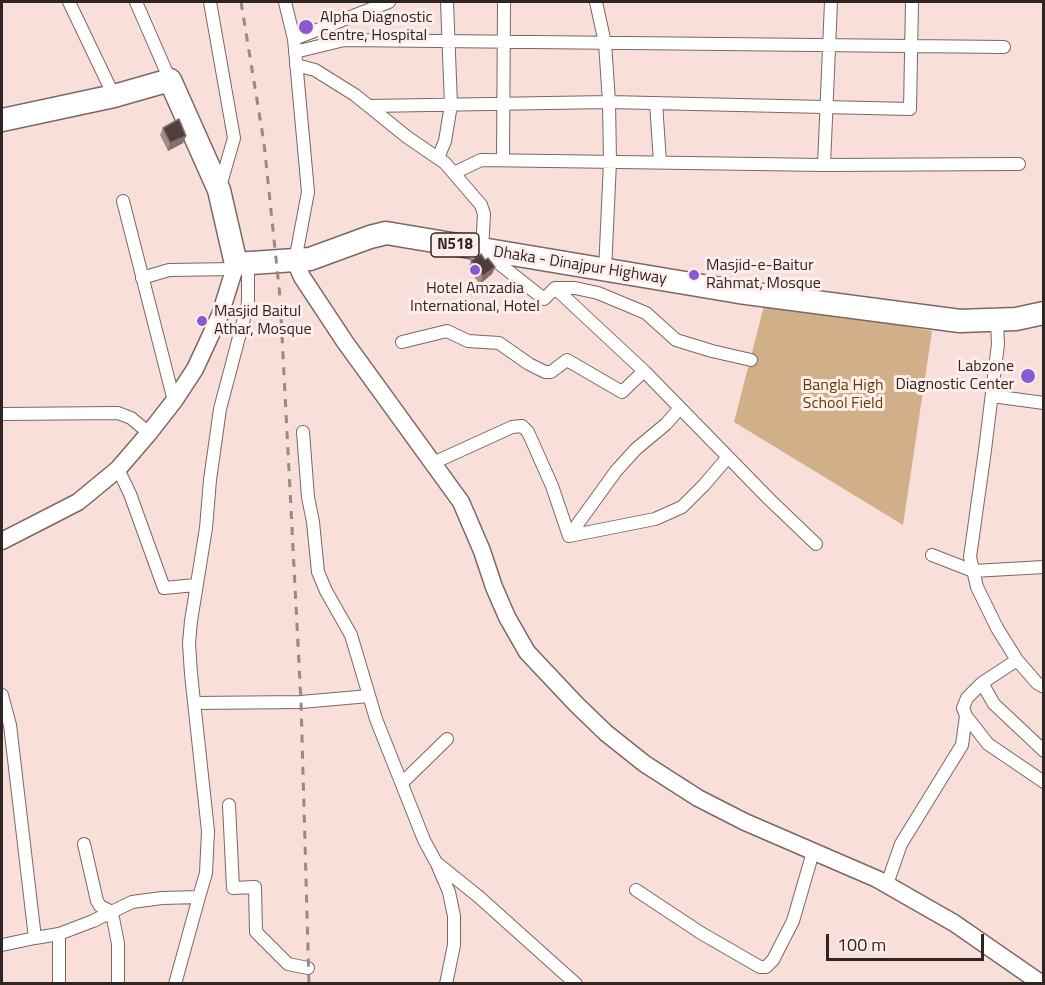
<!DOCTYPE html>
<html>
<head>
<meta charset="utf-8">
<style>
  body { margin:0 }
  #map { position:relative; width:1045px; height:985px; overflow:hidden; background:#f8dfd9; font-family:"Titillium Web",sans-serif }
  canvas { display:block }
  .frame { position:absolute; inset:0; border:3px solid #2f2624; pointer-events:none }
  .scale { position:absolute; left:826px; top:934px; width:158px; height:27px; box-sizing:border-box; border:3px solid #2f2624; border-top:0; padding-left:8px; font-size:18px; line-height:21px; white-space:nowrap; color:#2f2624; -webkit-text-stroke:4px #feeeeb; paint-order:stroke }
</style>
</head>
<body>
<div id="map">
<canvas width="1045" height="985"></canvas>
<div class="frame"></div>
<div class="scale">100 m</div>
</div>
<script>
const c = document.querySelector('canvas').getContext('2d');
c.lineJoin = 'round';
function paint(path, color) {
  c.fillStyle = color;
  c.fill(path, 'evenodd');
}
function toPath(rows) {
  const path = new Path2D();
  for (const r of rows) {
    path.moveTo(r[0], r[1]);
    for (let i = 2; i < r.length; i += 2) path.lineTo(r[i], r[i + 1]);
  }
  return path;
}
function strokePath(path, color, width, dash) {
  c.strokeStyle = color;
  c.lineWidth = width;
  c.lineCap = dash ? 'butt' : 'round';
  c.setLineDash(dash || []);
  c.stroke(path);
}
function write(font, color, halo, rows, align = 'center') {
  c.font = font + ' "Titillium Web",sans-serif';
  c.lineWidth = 6;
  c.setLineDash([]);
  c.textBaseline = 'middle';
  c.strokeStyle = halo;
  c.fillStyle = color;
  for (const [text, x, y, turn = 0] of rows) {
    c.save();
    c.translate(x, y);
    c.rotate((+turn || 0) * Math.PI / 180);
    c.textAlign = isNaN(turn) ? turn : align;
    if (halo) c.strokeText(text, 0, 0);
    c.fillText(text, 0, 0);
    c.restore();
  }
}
paint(toPath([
  [765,302,932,331,903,525,734,422]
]), '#d1b089');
const street = toPath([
  [69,2,114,96],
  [136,2,170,80],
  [210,2,234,138,219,190],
  [285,2,294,39,308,192,295,261],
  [596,2,605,43,609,102,610,162,605,271],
  [294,39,389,2],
  [295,52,344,40,1004,47],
  [296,65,315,70,355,95,407,137,445,163,481,205,484,214,482,250,544,299,555,288,644,371,769,499,816,544],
  [656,103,660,162],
  [369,106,609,102,910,109,912,2],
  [438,158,445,141,451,105,447,2],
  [503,160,504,2],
  [824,165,831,2],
  [454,173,481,160,824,165,1019,164],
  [123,201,174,401],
  [142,278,169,270,235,269],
  [555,288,575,288,598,293,646,313,676,340,712,351,751,360],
  [995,321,997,322,998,344,985,450,970,557,977,587,997,628,1017,660,1037,683,1044,687],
  [402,342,447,331,468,341,499,343,529,364,545,372,551,372,567,360,622,392,644,371],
  [992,396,1044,403],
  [2,414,118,413,131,418,149,433],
  [303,432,308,497,313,522,318,572,326,591,351,635,376,719,424,840,437,864,449,892,454,916,454,945,446,984],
  [433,463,512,427,522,426,528,432,552,486,569,536,655,519,682,507,704,485,728,457],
  [118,469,130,494,164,588,196,585],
  [569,536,616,471,636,449,666,424,680,408],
  [932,555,973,571,1044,567],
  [1017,660,982,683,994,704,1044,751],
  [2,695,10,725,35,938,59,934,59,984],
  [194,703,301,702,369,696],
  [966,716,963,708,967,698,982,683],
  [402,783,447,739],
  [229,805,233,888,255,887,256,932,288,964,308,968],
  [84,844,97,901,100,906,110,911,113,918,118,944,118,984],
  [438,864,479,897,576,984],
  [887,884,901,844,962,745,966,716,988,744,1044,782],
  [636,890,701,933,760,967,766,967,773,960,793,921,813,852],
  [199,897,206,873,208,831,191,674,189,643,191,621,206,528,210,480,220,409,248,303,248,263],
  [59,934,93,921,132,902,162,898,199,897,175,984],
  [2,945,35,938]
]);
const secondary = toPath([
  [295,261,302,277,345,342,461,502,482,551,494,587,507,617,527,652,576,704,606,733,645,764,698,798,745,822,877,879,954,923,1042,984],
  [2,541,78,502,118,469,149,433,174,401,195,369,220,315,236,264]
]);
const highway = toPath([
  [2,120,114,96,170,80,219,190,236,264,310,259,370,237,386,233,739,292,960,321,1016,319,1044,313]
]);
strokePath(street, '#7c6762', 14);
strokePath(secondary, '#7c6762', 19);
strokePath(highway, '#7c6762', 25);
strokePath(street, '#fff', 12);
strokePath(secondary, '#fff', 16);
strokePath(highway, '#fff', 22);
strokePath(toPath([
  [241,2,264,143,280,297,301,702,309,984]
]), '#9a8884', 3, [8, 8]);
paint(toPath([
  [163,128,186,136,183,143,168,151,160,135],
  [485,260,495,267,492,274,480,284,468,269,471,261]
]), '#a48e8c');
paint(toPath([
  [186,136,183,143,168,151,170,143],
  [495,267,492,274,480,284,483,276]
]), '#836e6c');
const building = toPath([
  [179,119,186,136,170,143,163,128,179,119],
  [481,254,485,260,488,258,495,267,483,276,471,261,481,254]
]);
paint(building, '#513d3e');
strokePath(building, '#836e6c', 1.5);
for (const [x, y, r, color] of [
  [306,27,8,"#875ad3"],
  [475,270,6,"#875ad3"],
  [694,275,6,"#875ad3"],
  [202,321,6,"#875ad3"],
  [1028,376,8,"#875ad3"]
]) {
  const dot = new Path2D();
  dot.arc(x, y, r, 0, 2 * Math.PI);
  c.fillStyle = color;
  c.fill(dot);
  strokePath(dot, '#feeeeb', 2);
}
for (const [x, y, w] of [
  [455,245,48]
]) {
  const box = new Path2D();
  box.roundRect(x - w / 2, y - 12, w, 24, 4.5);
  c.fillStyle = '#feeeeb';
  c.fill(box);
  strokePath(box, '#2f2624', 1.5);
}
write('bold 15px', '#2f2624', null, [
  ["N518",455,245]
]);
write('16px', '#2f2624', '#feeeeb', [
  ["Alpha Diagnostic",320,18],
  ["Centre, Hospital",320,36],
  ["Masjid-e-Baitur",706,266],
  ["Rahmat, Mosque",706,284],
  ["Hotel Amzadia",475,289,"center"],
  ["International, Hotel",475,307,"center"],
  ["Masjid Baitul",214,312],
  ["Athar, Mosque",214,330],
  ["Labzone",1014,367,"right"],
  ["Diagnostic Center",1014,385,"right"]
], 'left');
write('16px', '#2f2624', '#feeeeb', [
  ["Dhaka - Dinajpur Highway",580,266,9]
]);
write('16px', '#643e00', '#feeeeb', [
  ["Bangla High",843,386],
  ["School Field",843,404]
]);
</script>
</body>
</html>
